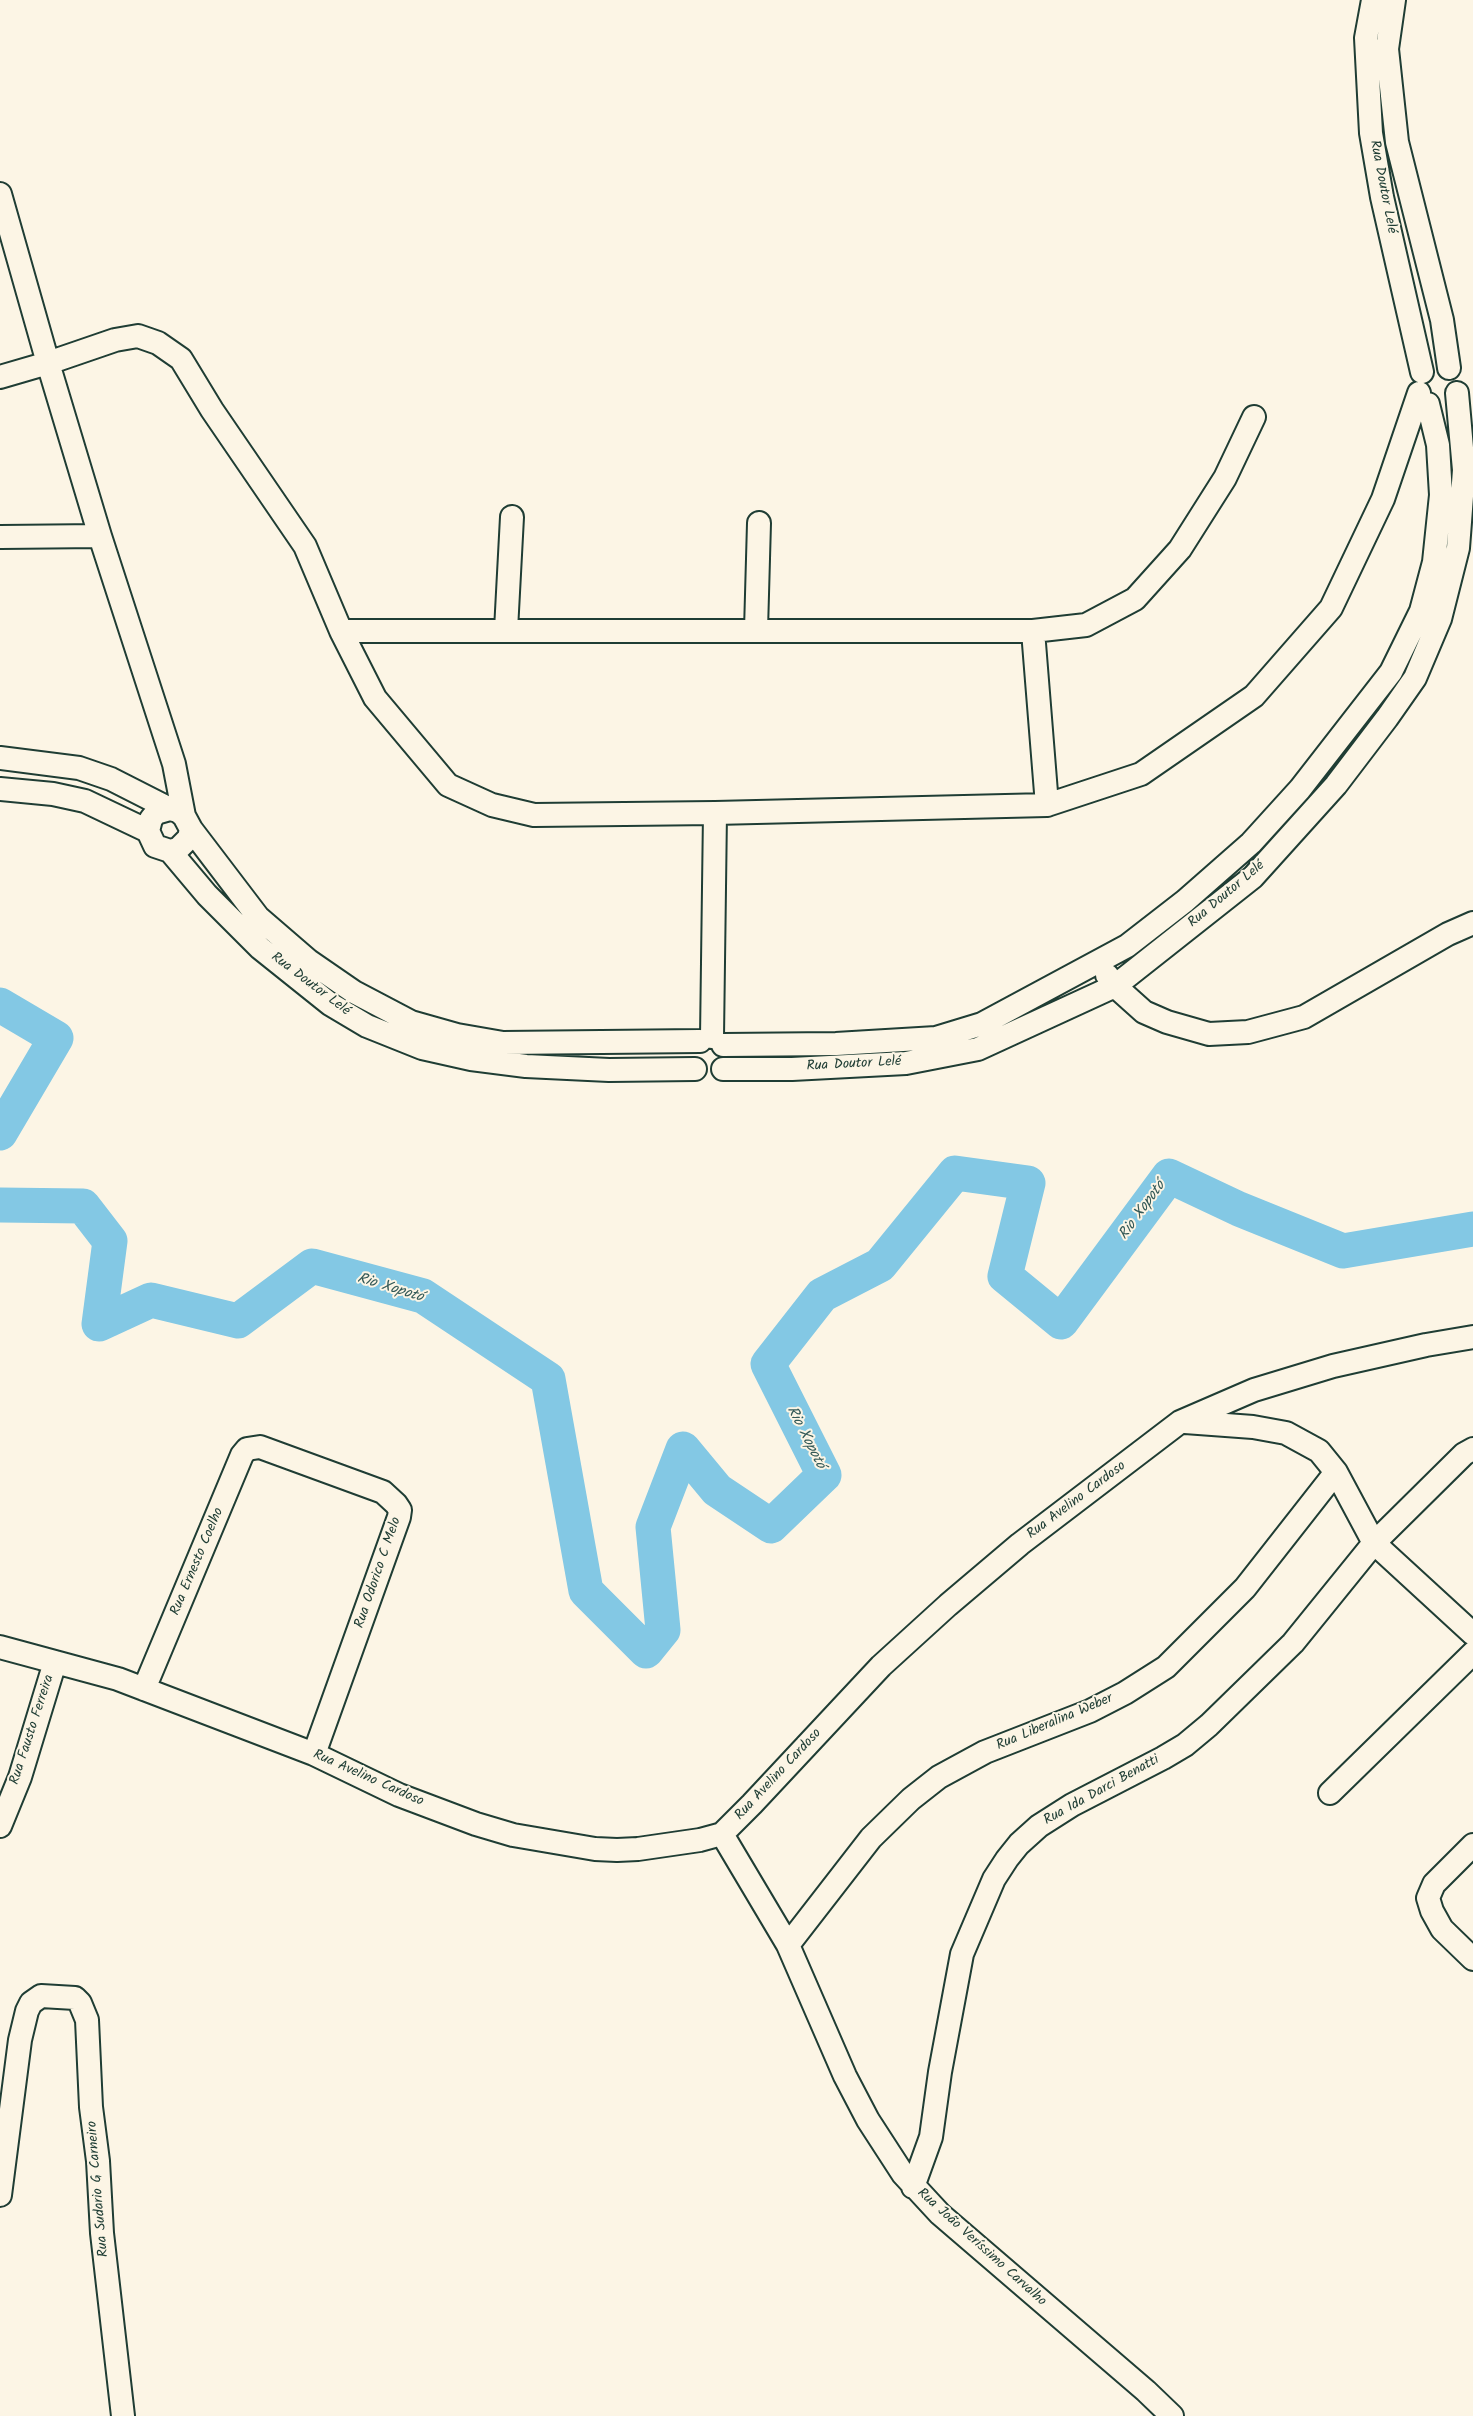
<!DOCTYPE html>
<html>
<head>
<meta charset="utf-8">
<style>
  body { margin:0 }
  canvas { display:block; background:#fcf5e5 }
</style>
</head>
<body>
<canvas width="1473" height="2416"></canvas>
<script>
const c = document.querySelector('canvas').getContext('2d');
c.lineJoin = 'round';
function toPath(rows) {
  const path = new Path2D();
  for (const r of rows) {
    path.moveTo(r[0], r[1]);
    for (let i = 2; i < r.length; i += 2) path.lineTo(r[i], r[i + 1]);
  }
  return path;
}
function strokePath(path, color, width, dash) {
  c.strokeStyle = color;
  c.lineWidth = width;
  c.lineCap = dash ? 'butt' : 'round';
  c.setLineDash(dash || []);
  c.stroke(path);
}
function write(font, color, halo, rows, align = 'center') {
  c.font = font + ' Kalam,sans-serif';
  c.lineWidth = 4;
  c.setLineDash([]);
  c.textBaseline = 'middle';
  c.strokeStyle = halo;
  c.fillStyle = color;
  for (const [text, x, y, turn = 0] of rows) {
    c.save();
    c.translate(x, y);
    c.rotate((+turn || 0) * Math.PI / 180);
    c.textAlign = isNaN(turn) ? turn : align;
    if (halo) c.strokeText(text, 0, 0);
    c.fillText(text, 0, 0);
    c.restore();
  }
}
strokePath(toPath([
  [0,1005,56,1038,0,1133],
  [0,1205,83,1206,110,1241,99,1324,151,1300,238,1321,312,1266,423,1296,548,1379,586,1591,646,1651,663,1630,653,1527,683,1449,717,1490,771,1526,824,1475,768,1364,822,1295,880,1265,955,1173,1028,1183,1005,1276,1061,1322,1169,1176,1239,1209,1343,1251,1473,1229]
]), '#83c8e4', 35);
const minor = toPath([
  [1373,0,1366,38,1371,133,1382,197,1422,372],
  [1394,0,1387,49,1397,142,1442,320,1449,368],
  [0,194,48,363,100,536,174,764,184,816,191,829,189,838,178,849,170,851,155,846,148,831,151,819,156,813,170,809,178,811,184,816],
  [0,377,48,363,115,340,138,336,158,343,181,359,212,410,305,546,341,631,375,698,448,785,492,805,534,815,715,813,1047,805,1141,774,1254,696,1331,608,1383,499,1419,393],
  [0,537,100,536],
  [506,630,512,517],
  [756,630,759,523],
  [341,631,1033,631,1086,625,1135,599,1180,549,1225,478,1254,417],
  [1033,631,1047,805],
  [0,758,79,768,111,779,170,809],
  [0,789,53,794,85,801,148,831],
  [191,829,258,917,309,961,354,992,411,1022,457,1035,503,1043,700,1041],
  [170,851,207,895,260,948,330,1004,367,1026,422,1048,471,1059,526,1066,609,1070,695,1069],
  [1107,975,1115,986,1144,1012,1167,1022,1209,1034,1248,1032,1304,1017,1448,934,1473,923],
  [712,1037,715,813],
  [723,1045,836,1044,936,1038,982,1024,1127,946,1185,901,1251,843,1300,789,1391,672,1421,611,1434,562,1441,495,1438,445,1428,404],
  [723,1069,792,1069,906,1063,978,1049,1115,986,1253,877,1336,785,1387,718,1415,678,1440,619,1458,548,1464,470,1457,393],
  [1185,1422,1253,1427,1286,1433,1319,1451,1336,1472,1374,1543,1473,1634],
  [0,1647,118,1679,314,1754,399,1795,476,1824,513,1835,595,1849,617,1850,638,1849,700,1840,722,1834,752,1804,881,1666,948,1605,1020,1544,1180,1422,1254,1390,1333,1366,1426,1345,1473,1337],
  [144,1689,242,1455,247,1449,260,1447,383,1492,396,1504,400,1510,399,1517,314,1754],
  [1330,1793,1473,1653],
  [0,1826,20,1777,55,1662],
  [722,1834,788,1945,845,2076,868,2120,903,2174,940,2214,1146,2391,1172,2416],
  [1473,1845,1434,1884,1428,1898,1432,1911,1442,1929,1473,1959],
  [788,1945,871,1838,911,1799,939,1777,985,1752,1090,1711,1125,1693,1166,1667,1245,1588,1336,1472],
  [913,2187,931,2137,940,2072,962,1954,994,1879,1007,1859,1019,1844,1039,1826,1072,1805,1163,1758,1185,1745,1209,1725,1293,1643,1374,1543,1464,1454,1473,1449],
  [0,2195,20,2040,27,2011,31,2003,41,1996,75,1998,80,2003,87,2020,91,2107,98,2161,102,2233,123,2416]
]);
strokePath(minor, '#1f3d34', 26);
strokePath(minor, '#fcf5e5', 22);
write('14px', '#1f3d34', '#fcf5e5', [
  ["Rua Doutor Lelé",1382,187,79],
  ["Rua Doutor Lelé",1227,895,-40],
  ["Rua Doutor Lelé",310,985,37],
  ["Rua Doutor Lelé",854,1065,-3],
  ["Rua Avelino Cardoso",1077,1501,-37],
  ["Rua Ernesto Coelho",198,1562,-67],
  ["Rua Odorico C Melo",379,1573,-71],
  ["Rua Liberalina Weber",1055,1723,-23],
  ["Rua Fausto Ferreira",33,1730,-72],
  ["Rua Avelino Cardoso",779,1775,-47],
  ["Rua Avelino Cardoso",368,1779,24],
  ["Rua Ida Darci Benatti",1102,1791,-29],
  ["Rua Sudario G Carneiro",99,2189,-95],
  ["Rua João Veríssimo Carvalho",981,2248,42]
]);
write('italic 15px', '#335957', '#fcf5e5', [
  ["Rio Xopotó",1143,1211,-54],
  ["Rio Xopotó",390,1289,17],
  ["Rio Xopotó",805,1438,63]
]);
</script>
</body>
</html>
